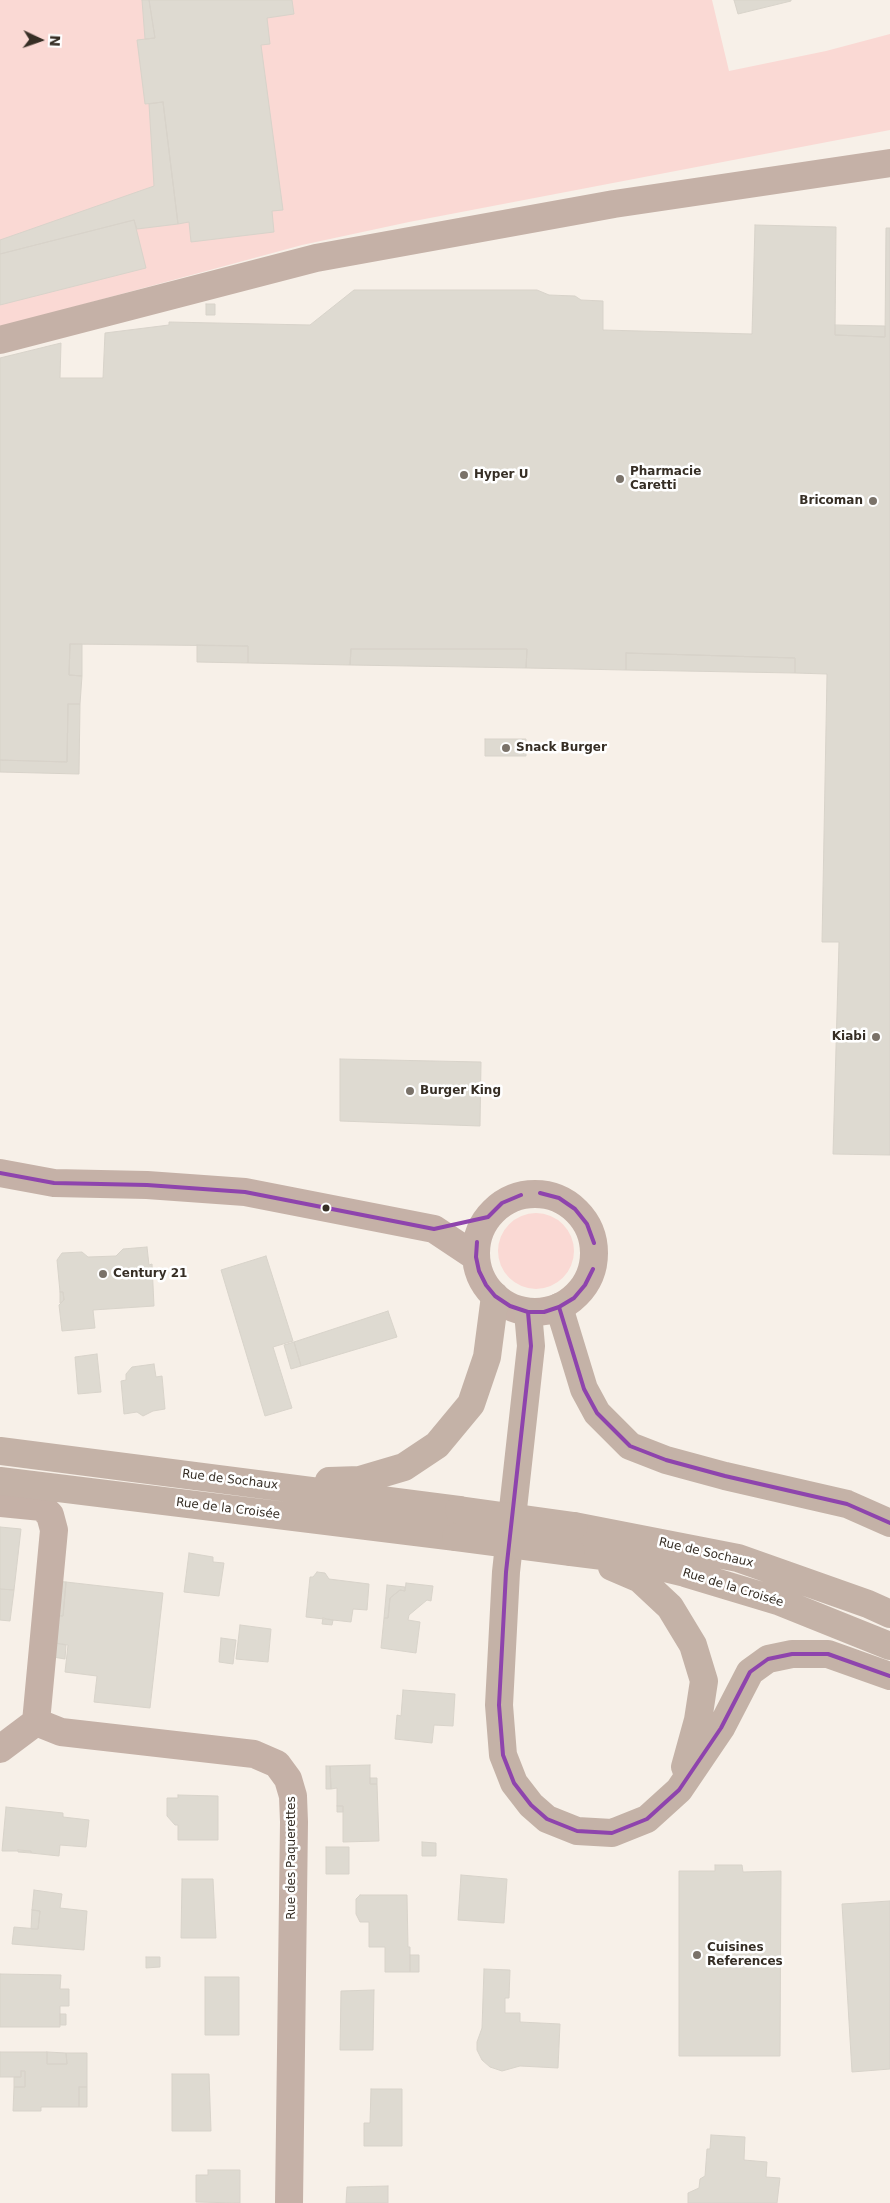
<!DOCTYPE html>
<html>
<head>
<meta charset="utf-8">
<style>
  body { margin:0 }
  #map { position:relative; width:890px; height:2203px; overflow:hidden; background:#f7f0e8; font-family:"DejaVu Sans",sans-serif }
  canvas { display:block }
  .north { position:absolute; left:15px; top:15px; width:50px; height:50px; -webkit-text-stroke:4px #fff; paint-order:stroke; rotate:93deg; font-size:14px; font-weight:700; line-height:20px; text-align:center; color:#362e25 }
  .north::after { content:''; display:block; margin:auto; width:18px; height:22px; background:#362e25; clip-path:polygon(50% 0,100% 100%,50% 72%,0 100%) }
</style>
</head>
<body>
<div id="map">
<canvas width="890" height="2203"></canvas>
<div class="north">N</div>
</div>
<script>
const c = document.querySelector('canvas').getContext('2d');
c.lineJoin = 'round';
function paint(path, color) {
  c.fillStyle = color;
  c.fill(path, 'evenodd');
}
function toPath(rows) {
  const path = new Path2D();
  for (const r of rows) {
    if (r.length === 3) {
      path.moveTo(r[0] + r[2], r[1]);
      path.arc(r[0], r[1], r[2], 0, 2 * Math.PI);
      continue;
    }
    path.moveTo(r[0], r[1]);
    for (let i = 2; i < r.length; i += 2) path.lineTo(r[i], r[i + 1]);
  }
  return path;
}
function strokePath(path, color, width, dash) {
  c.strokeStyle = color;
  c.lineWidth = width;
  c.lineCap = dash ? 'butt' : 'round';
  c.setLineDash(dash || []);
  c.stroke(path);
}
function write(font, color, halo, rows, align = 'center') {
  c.font = font + ' "DejaVu Sans",sans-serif';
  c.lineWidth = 5;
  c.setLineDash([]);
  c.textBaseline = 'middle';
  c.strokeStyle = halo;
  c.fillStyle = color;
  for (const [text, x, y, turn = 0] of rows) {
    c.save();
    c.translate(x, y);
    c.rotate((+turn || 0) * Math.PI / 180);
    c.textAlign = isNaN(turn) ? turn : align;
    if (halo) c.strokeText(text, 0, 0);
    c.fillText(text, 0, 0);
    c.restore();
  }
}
paint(toPath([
  [0,0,712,0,729,71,826,51,890,34,890,130,409,222,302,245,0,327],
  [536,1251,38]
]), '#fad9d4');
const building = toPath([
  [142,0,149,0,155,38,145,39,142,0],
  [149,0,292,0,294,14,267,18,270,44,261,45,283,210,272,211,274,232,191,242,189,222,178,224,163,102,145,104,137,40,155,38,149,0],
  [734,0,791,0,791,1,738,14,734,0],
  [163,102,178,224,137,229,134,220,0,254,0,240,154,186,149,104,163,102],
  [134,220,146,268,0,305,0,254,134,220],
  [755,225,836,227,835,335,885,337,886,228,890,228,890,1155,833,1154,839,942,822,942,827,674,795,673,795,658,626,653,626,670,526,668,527,649,351,649,350,665,248,663,248,646,70,644,69,675,82,676,80,704,68,704,67,762,0,760,0,358,61,343,60,378,103,378,105,333,169,325,169,322,310,325,354,290,537,290,549,295,575,296,581,300,603,301,603,330,752,334,755,225],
  [206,304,215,304,215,315,206,315,206,304],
  [835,325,885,326,885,337,835,335,835,325],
  [70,644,82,644,82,676,69,675,70,644],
  [197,645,248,646,248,663,197,662,197,645],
  [351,649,527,649,526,668,350,665,351,649],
  [626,653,795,658,795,673,626,670,626,653],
  [68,704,80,704,79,774,0,772,0,760,67,762,68,704],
  [485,739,526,739,526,756,485,756,485,739],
  [340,1059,481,1062,480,1126,340,1121,340,1059],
  [147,1247,149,1265,152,1264,154,1306,93,1310,95,1328,62,1331,59,1305,64,1300,63,1292,60,1292,57,1260,62,1253,82,1252,88,1257,116,1256,123,1249,147,1247],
  [266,1256,293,1341,273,1347,292,1408,265,1416,221,1270,266,1256],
  [60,1292,63,1292,64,1300,60,1303,60,1292],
  [388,1311,397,1337,301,1366,294,1342,388,1311],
  [294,1342,301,1366,291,1369,284,1345,294,1342],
  [97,1354,101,1392,78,1394,75,1357,97,1354],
  [154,1364,156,1377,162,1376,165,1409,153,1411,143,1416,137,1412,124,1414,121,1381,126,1380,126,1374,132,1367,154,1364],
  [0,1527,21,1529,14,1590,0,1589,0,1527],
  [189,1553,213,1557,213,1562,224,1563,219,1596,184,1592,189,1553],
  [317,1572,325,1573,329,1579,369,1584,367,1610,353,1609,351,1622,306,1617,310,1577,313,1577,317,1572],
  [56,1581,66,1582,63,1616,52,1615,56,1581],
  [66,1582,163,1593,150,1708,94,1702,97,1676,65,1672,68,1645,49,1642,52,1615,63,1616,66,1582],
  [406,1583,433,1586,431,1601,427,1600,409,1615,408,1620,420,1622,416,1653,381,1648,384,1618,388,1618,390,1598,400,1590,405,1591,406,1583],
  [387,1585,405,1587,405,1591,400,1590,390,1598,388,1618,384,1618,387,1585],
  [0,1589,14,1590,10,1621,0,1620,0,1589],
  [323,1618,333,1620,332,1625,322,1624,323,1618],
  [240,1625,271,1629,268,1662,236,1659,240,1625],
  [221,1638,236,1640,233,1664,219,1662,221,1638],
  [49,1642,66,1645,65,1659,47,1656,49,1642],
  [403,1690,455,1694,453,1726,434,1725,432,1743,395,1739,397,1715,401,1716,403,1690],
  [370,1765,370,1784,377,1784,379,1841,343,1842,343,1806,337,1806,337,1788,331,1789,330,1766,370,1765],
  [326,1766,330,1766,331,1789,326,1789,326,1766],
  [370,1778,377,1778,377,1784,370,1784,370,1778],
  [178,1795,218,1796,218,1840,178,1840,178,1825,175,1825,167,1816,167,1798,178,1798,178,1795],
  [337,1806,343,1806,343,1812,337,1812,337,1806],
  [6,1807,63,1813,63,1817,89,1820,86,1847,60,1845,59,1856,31,1853,31,1851,2,1851,6,1807],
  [422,1842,436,1843,436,1856,422,1856,422,1842],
  [326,1847,349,1847,349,1874,326,1874,326,1847],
  [18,1850,31,1851,31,1853,18,1852,18,1850],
  [715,1865,742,1865,743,1872,781,1871,780,2056,679,2056,679,1871,715,1871,715,1865],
  [461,1875,507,1879,504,1923,458,1920,461,1875],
  [182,1879,213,1879,216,1938,181,1938,182,1879],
  [34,1890,62,1894,60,1908,87,1911,84,1950,12,1944,14,1927,38,1929,40,1911,32,1910,34,1890],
  [360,1895,407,1895,408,1947,410,1947,410,1972,385,1972,385,1947,369,1947,369,1922,360,1922,356,1914,356,1899,360,1895],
  [890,1901,890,2069,852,2072,842,1904,890,1901],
  [32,1910,40,1911,38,1929,31,1929,32,1910],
  [410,1955,419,1955,419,1972,410,1972,410,1955],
  [146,1957,160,1957,160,1967,146,1968,146,1957],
  [484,1969,510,1970,509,1998,505,1998,505,2013,520,2013,520,2022,560,2024,558,2068,520,2066,502,2071,490,2067,482,2060,477,2050,477,2042,482,2028,484,1969],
  [0,1974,61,1975,60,1989,69,1989,69,2006,60,2006,60,2027,0,2027,0,1974],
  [205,1977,239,1977,239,2035,205,2035,205,1977],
  [374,1990,373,2050,340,2050,341,1991,374,1990],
  [60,2014,66,2014,66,2025,60,2025,60,2014],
  [0,2052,47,2052,47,2064,67,2064,66,2053,87,2053,87,2087,79,2087,79,2107,41,2107,41,2111,13,2111,14,2087,25,2087,25,2071,21,2071,21,2077,0,2077,0,2052],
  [47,2052,66,2053,67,2064,47,2064,47,2052],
  [21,2071,25,2071,25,2087,14,2087,14,2077,21,2077,21,2071],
  [172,2074,209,2074,211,2131,172,2131,172,2074],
  [79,2087,87,2087,87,2107,79,2107,79,2087],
  [371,2089,402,2089,402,2146,364,2146,364,2123,370,2123,371,2089],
  [711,2135,745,2137,744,2160,767,2162,766,2177,780,2178,777,2203,688,2203,688,2193,699,2188,700,2179,705,2176,707,2149,710,2149,711,2135],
  [208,2170,240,2170,240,2203,196,2202,196,2175,208,2175,208,2170],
  [388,2186,388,2203,346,2203,347,2187,388,2186]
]);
paint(building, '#dedad1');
strokePath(building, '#d8d3ca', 1);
strokePath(toPath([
  [0,340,316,258,614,204,890,163],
  [0,1173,54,1183,147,1185,245,1192,434,1229,476,1257],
  [535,1253,59],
  [0,1503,42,1507,50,1515,54,1530,36,1722],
  [36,1722,61,1732,254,1754,277,1764,288,1779,293,1796,294,1822,289,2203],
  [0,1749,36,1722]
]), '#c5b1a7', 28);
strokePath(toPath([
  [559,1307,584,1389,597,1413,630,1446,666,1460,725,1476,847,1504,890,1523],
  [528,1312,531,1346,506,1572,499,1705,503,1755,514,1783,531,1805,547,1819,577,1831,612,1833,647,1819,679,1790,721,1728,750,1672,768,1659,792,1654,828,1654,890,1676],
  [0,1451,459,1510],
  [0,1481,456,1537],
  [329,1481,360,1480,404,1467,437,1445,471,1404,487,1357,495,1296],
  [574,1526,738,1558,868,1604,890,1614],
  [571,1552,627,1559,685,1573,778,1601,890,1646],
  [612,1567,640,1579,670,1607,693,1645,704,1681,698,1720,685,1767]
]), '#c4b2a7', 28);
strokePath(toPath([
  [459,1510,574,1526],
  [456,1537,571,1552]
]), '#c4b2a7', 28);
strokePath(toPath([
  [0,1173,54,1183,147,1185,245,1192,434,1229,488,1217],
  [540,1193,559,1198,575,1209,587,1224,594,1243],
  [488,1217,502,1203,521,1195],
  [477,1242,476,1257,479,1271,486,1285,495,1296,510,1306,528,1312,544,1312,559,1307,574,1298,585,1285,593,1269],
  [559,1307,584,1389,597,1413,630,1446,666,1460,725,1476,847,1504,890,1523],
  [528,1312,531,1346,506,1572,499,1705,503,1755,514,1783,531,1805,547,1819,577,1831,612,1833,647,1819,679,1790,721,1728,750,1672,768,1659,792,1654,828,1654,890,1676]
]), '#8e44ad', 4);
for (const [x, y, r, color] of [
  [464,475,5,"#7a7269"],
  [620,479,5,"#7a7269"],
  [873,501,5,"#7a7269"],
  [506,748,5,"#7a7269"],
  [876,1037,5,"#7a7269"],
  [410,1091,5,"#7a7269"],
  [326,1208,4.5,"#362e25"],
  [103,1274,5,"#7a7269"],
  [697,1955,5,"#7a7269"]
]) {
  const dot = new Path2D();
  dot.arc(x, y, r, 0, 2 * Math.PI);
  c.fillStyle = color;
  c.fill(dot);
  strokePath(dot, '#fff', 2);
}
write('bold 12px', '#362e25', '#fff', [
  ["Pharmacie",630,472],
  ["Caretti",630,486],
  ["Hyper U",474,475],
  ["Bricoman",863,501,"right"],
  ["Snack Burger",516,748],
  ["Kiabi",866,1037,"right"],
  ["Burger King",420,1091],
  ["Century 21",113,1274],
  ["Cuisines",707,1948],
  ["References",707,1962]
], 'left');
write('12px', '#362e25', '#fff', [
  ["Rue de Sochaux",230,1480,7],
  ["Rue de la Croisée",228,1509,7],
  ["Rue de Sochaux",706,1553,13],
  ["Rue de la Croisée",733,1588,17],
  ["Rue des Paquerettes",292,1858,-90]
]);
</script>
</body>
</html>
